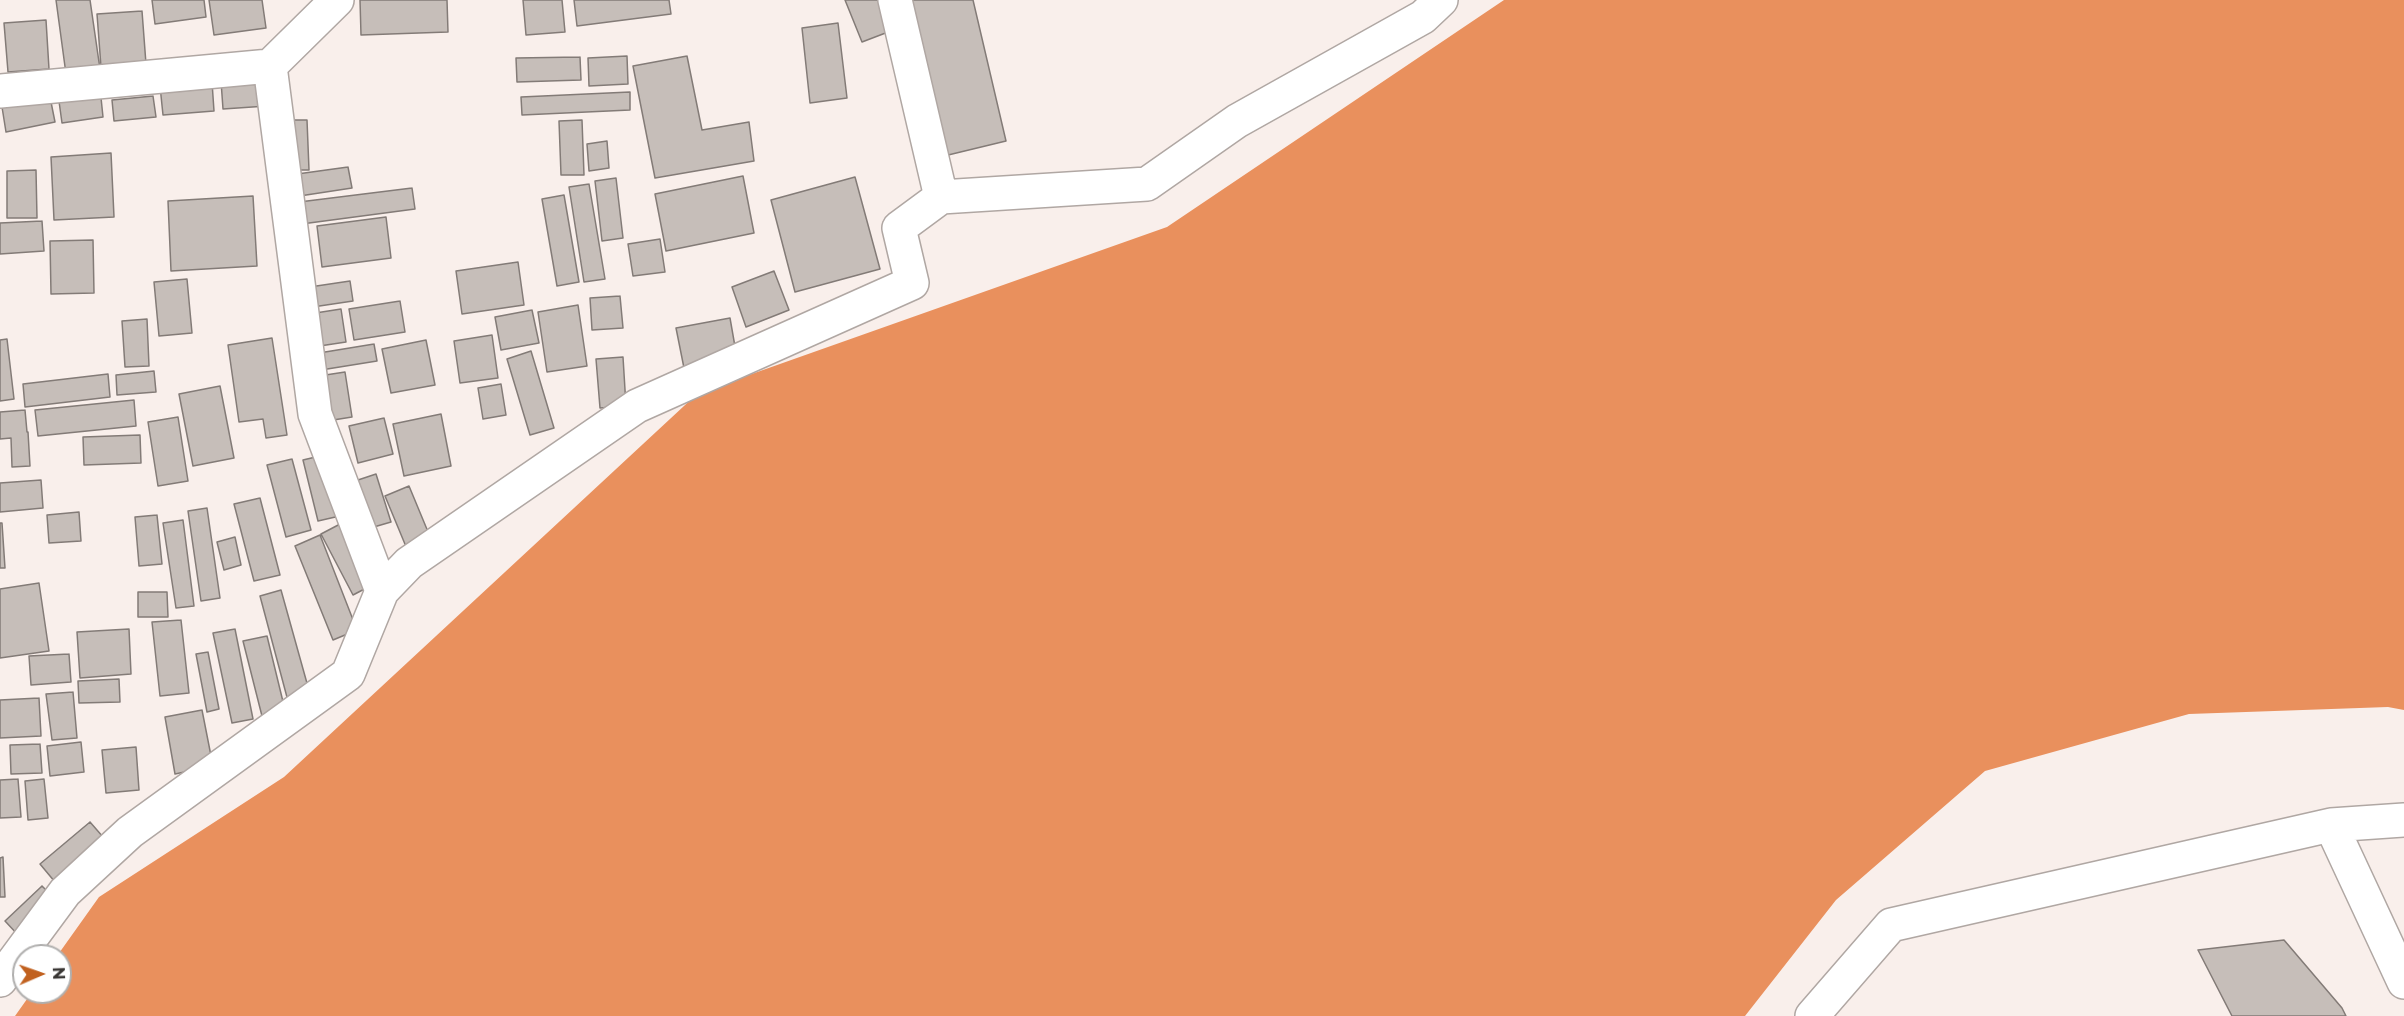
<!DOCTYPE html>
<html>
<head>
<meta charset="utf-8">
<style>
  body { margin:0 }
  #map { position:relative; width:2404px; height:1016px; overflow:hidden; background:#f9efeb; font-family:Montserrat,sans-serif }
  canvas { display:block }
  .north { position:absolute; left:12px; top:944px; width:60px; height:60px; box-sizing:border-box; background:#fff; border:2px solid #b0afae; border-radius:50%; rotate:88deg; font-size:16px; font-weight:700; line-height:24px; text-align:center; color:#393634 }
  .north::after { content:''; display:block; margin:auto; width:21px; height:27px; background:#c1611f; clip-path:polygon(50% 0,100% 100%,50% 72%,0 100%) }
</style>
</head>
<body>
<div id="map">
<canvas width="2404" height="1016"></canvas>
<div class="north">N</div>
</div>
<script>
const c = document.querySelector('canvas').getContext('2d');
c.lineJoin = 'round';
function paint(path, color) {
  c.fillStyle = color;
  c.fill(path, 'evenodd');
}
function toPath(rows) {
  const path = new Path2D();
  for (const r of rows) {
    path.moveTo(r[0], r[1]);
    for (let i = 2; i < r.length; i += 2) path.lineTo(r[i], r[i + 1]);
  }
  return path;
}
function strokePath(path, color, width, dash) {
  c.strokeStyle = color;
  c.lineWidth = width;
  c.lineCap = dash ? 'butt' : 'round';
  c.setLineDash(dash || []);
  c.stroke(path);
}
paint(toPath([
  [1504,0,2404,0,2404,710,2388,707,2189,714,1985,771,1836,900,1745,1016,15,1016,32,992,60,992,60,956,57,956,99,897,284,777,698,393,1167,227]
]), '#e9905d');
const building = toPath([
  [56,0,90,0,100,69,66,74,56,0],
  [152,0,204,0,206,17,155,24,152,0],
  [209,0,262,0,266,28,214,35,209,0],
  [360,0,447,0,448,32,361,35,360,0],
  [523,0,562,0,565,32,526,35,523,0],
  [574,0,669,0,671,14,577,26,574,0],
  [845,0,884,0,896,29,862,42,845,0],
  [906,0,973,0,1006,141,944,156,906,0],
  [142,11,146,64,101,67,97,14,142,11],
  [46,20,49,69,8,72,4,23,46,20],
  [838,23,847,98,810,103,802,28,838,23],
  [627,56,628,84,589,86,588,58,627,56],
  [687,56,702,130,749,122,754,161,655,178,633,66,687,56],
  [580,57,581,80,517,82,516,58,580,57],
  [266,79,267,106,223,109,221,81,266,79],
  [212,82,214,111,163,115,160,86,212,82],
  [100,88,103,117,62,123,58,94,100,88],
  [630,92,630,110,522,115,521,97,630,92],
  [153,96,156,117,114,121,112,100,153,96],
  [50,97,55,122,6,132,2,107,50,97],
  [285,120,307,120,309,170,287,170,285,120],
  [582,120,584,175,561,175,559,121,582,120],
  [607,141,609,168,589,171,587,144,607,141],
  [111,153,114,217,54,220,51,157,111,153],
  [348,167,352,188,293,197,290,175,348,167],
  [36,170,37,218,7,218,7,171,36,170],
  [743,176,754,233,666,251,655,194,743,176],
  [855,177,880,269,795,292,771,200,855,177],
  [616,178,623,238,602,241,595,181,616,178],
  [589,184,605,279,584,282,569,187,589,184],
  [412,188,415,209,294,225,291,203,412,188],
  [564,195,579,282,557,286,542,199,564,195],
  [253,196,257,266,171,271,168,201,253,196],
  [386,217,391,258,322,267,317,226,386,217],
  [42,221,44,251,0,254,0,223,42,221],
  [660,239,665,272,633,276,628,244,660,239],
  [93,240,94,293,51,294,50,241,93,240],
  [518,262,524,305,462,314,456,271,518,262],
  [774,271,789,310,746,327,732,287,774,271],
  [187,279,192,333,159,336,154,282,187,279],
  [350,281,353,301,306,308,303,288,350,281],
  [620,296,623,328,592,330,590,298,620,296],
  [400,301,405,332,354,340,349,309,400,301],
  [578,305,587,366,547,372,538,312,578,305],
  [341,309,346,342,313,347,309,314,341,309],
  [532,310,539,343,501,350,495,317,532,310],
  [730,318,737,358,684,368,676,328,730,318],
  [147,319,149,366,125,367,122,321,147,319],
  [492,335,498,378,460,383,454,341,492,335],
  [272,338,287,435,266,438,263,419,239,422,228,345,272,338],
  [7,339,14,399,0,401,0,340,7,339],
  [426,340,435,385,391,393,382,349,426,340],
  [374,344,377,361,321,370,319,353,374,344],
  [531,351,554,428,530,435,507,359,531,351],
  [623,357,626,406,600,408,596,359,623,357],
  [154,371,156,392,117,395,116,375,154,371],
  [345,372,352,417,327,421,319,376,345,372],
  [108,374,110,397,25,407,23,384,108,374],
  [501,384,506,415,483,419,478,388,501,384],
  [220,386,234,458,193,466,179,394,220,386],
  [134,400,136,426,38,436,35,410,134,400],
  [25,410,27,432,28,432,30,466,12,467,11,438,0,439,0,412,25,410],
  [441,414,451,466,404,476,393,424,441,414],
  [178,417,188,481,158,486,148,422,178,417],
  [384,418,393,454,358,463,349,426,384,418],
  [140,435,141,463,84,465,83,437,140,435],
  [328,454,344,515,318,521,303,460,328,454],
  [292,459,311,530,286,537,267,465,292,459],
  [376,474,391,522,367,529,352,482,376,474],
  [41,480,43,508,0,512,0,483,41,480],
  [409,486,431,539,407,549,385,496,409,486],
  [260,498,280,575,254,581,234,504,260,498],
  [207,508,220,598,201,601,188,511,207,508],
  [79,512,81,541,49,543,47,515,79,512],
  [157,515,162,564,139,566,135,517,157,515],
  [183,520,194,606,176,608,163,523,183,520],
  [0,523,2,523,5,568,0,568,0,523],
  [342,523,374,584,353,595,321,534,342,523],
  [320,535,357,630,333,640,295,546,320,535],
  [235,537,241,565,224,570,217,542,235,537],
  [39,583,49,651,0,658,0,589,39,583],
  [281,590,310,694,288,701,260,596,281,590],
  [138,592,167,592,168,617,138,617,138,592],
  [181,620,189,693,160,696,152,622,181,620],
  [129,629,131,674,80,678,77,632,129,629],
  [235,629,253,719,232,723,213,633,235,629],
  [267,636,286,714,263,720,243,641,267,636],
  [208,652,219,709,207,712,196,654,208,652],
  [69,654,71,682,31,685,29,656,69,654],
  [119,679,120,702,79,703,78,681,119,679],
  [73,692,77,738,52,740,46,694,73,692],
  [39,698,41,736,0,738,0,700,39,698],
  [202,710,213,766,175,774,165,717,202,710],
  [81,742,84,772,50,776,47,746,81,742],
  [40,744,42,773,11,774,10,745,40,744],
  [136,747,139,790,106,793,102,750,136,747],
  [18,779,21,817,0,818,0,780,18,779],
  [44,779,48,818,28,820,25,781,44,779],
  [90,822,110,845,60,888,40,864,90,822],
  [3,857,5,897,0,897,0,858,3,857],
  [42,886,57,901,19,936,5,921,42,886],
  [2284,940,2342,1008,2346,1016,2232,1016,2198,950,2284,940]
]);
paint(building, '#c6beb9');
strokePath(building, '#837b77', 1.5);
const minor = toPath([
  [337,0,270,66,315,414,382,591],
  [895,0,941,197],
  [0,91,270,66],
  [2331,825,2404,982],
  [0,980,65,892,130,832,348,674,382,591,409,563,637,406,912,283,899,228,941,197,1147,184,1237,121,1423,17,1441,0],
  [1812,1016,1891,925,2331,825,2404,820]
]);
strokePath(minor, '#b0a7a3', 36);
strokePath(minor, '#fff', 33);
</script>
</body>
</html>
